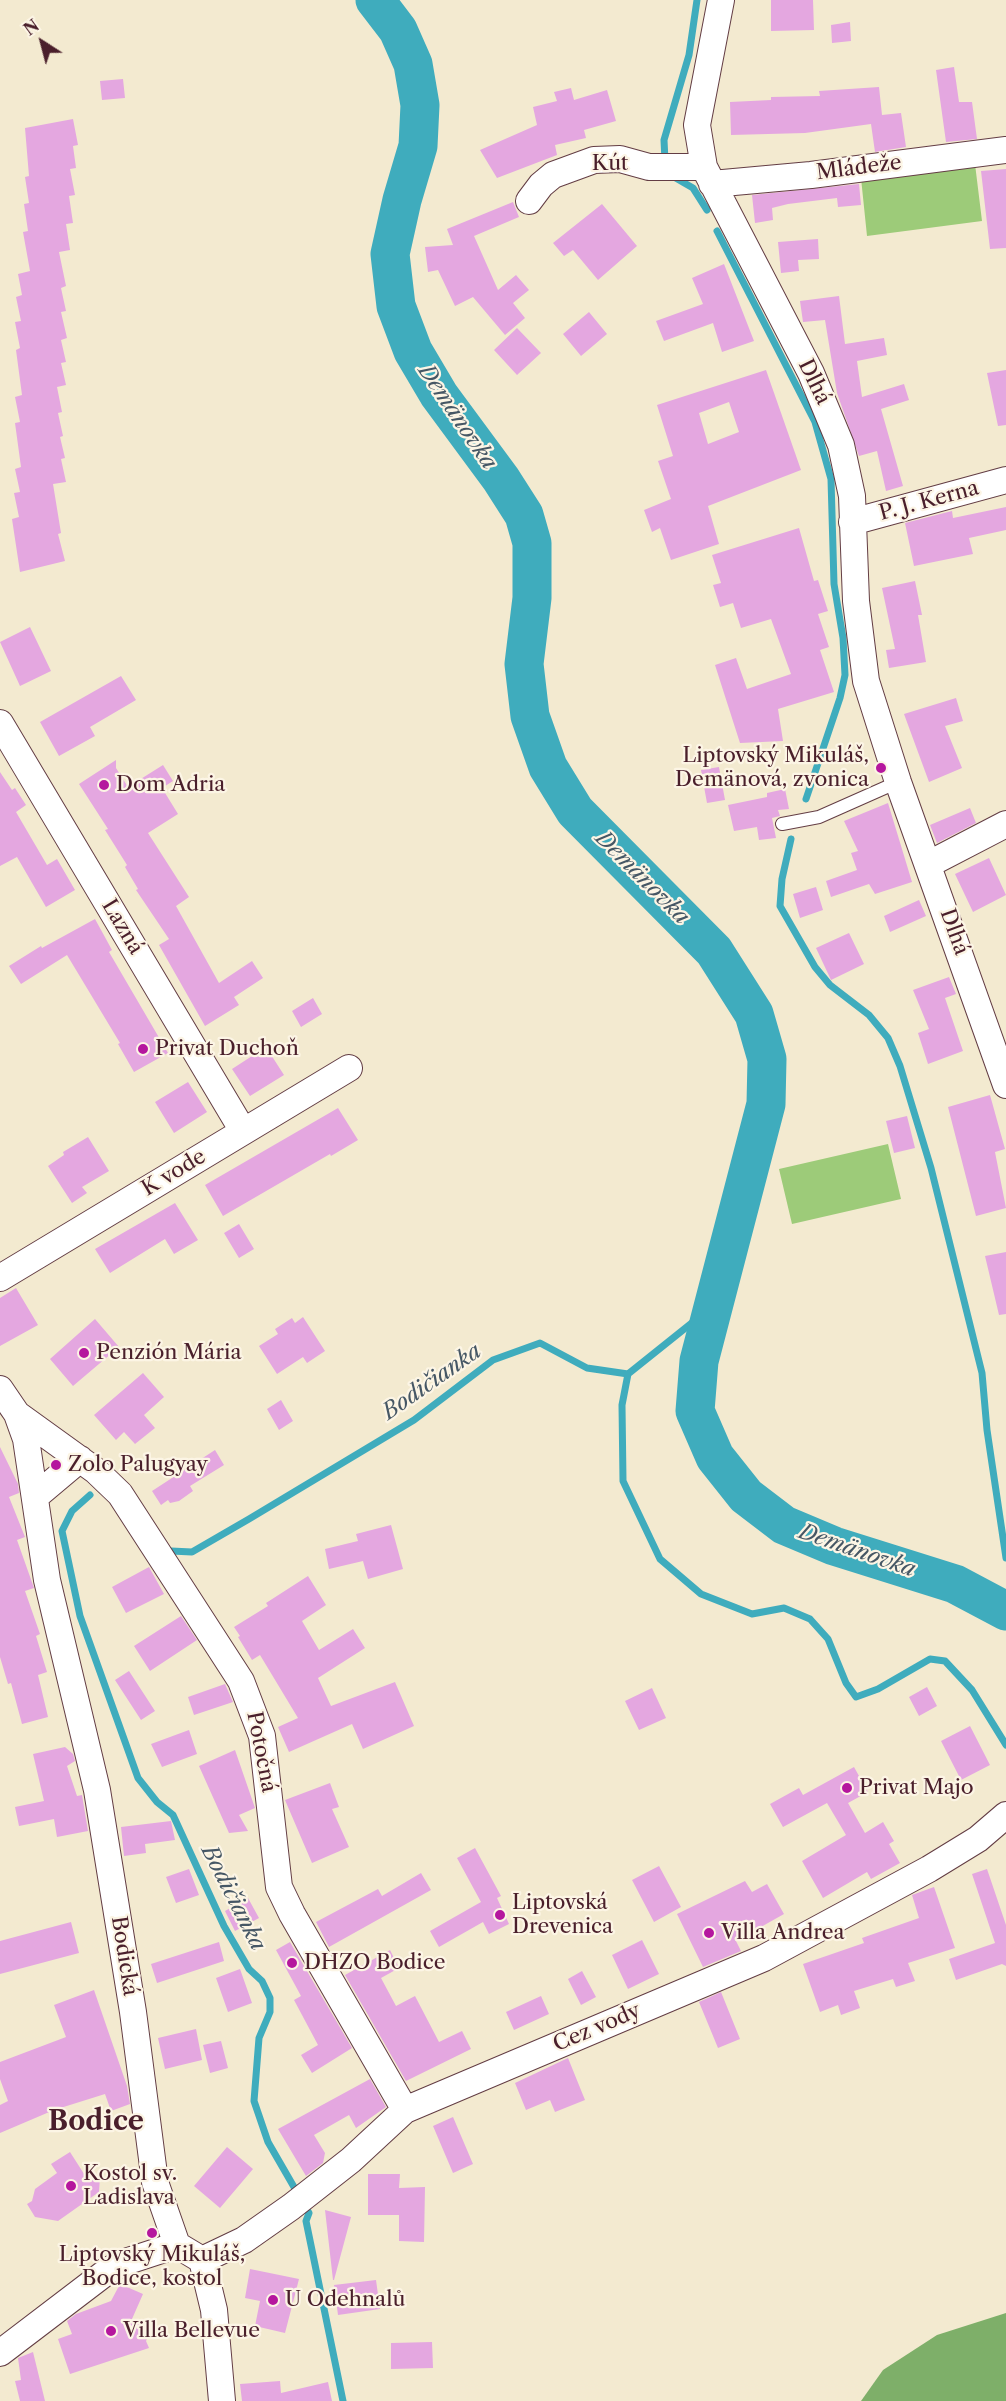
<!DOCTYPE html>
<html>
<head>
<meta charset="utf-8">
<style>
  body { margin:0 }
  #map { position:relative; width:1006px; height:2401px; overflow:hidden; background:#f3ead0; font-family:"Libre Caslon Text",serif }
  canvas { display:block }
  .north { position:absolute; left:12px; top:12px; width:60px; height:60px; -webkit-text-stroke:4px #fcf5e5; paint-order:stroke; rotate:324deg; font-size:16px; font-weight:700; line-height:24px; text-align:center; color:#4a1f2b }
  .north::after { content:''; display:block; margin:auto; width:21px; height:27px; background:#4a1f2b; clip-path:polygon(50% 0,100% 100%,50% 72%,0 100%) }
</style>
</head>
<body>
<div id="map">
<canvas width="1006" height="2401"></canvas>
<div class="north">N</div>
</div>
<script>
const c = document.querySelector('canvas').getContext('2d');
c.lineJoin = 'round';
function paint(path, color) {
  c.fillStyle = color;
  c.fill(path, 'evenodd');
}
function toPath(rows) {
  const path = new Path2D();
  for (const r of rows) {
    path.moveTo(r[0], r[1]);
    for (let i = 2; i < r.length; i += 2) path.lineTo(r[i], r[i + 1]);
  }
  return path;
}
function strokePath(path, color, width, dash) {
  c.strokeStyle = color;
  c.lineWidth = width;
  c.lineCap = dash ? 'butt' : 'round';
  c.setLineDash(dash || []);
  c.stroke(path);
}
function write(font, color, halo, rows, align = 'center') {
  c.font = font + ' "Libre Caslon Text",serif';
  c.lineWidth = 4.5;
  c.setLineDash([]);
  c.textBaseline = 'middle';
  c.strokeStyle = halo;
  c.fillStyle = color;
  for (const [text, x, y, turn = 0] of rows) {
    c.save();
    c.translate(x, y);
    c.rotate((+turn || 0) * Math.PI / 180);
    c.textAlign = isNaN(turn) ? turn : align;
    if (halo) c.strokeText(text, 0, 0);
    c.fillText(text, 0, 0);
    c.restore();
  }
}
paint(toPath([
  [975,164,982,221,867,236,861,178],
  [888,1144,901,1199,792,1224,779,1169]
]), '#9dcb79');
paint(toPath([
  [1006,2313,1006,2401,861,2401,883,2370,937,2335]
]), '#7eaf69');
strokePath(toPath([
  [665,161,664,140,689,55,697,0],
  [674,177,693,188,707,210],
  [717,231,815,422,831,479,834,584,843,638,845,675,840,698,806,799],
  [791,839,782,879,780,906,815,967,830,985,869,1015,888,1038,900,1066,931,1168,982,1373,987,1430,1006,1558],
  [628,1374,622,1405,623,1481,660,1559,701,1594,752,1614,784,1608,810,1619,828,1639,846,1683,856,1697,878,1689,930,1659,945,1661,972,1690,1006,1745],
  [90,1495,72,1511,62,1531,80,1616,138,1778,157,1802,173,1815,224,1926,249,1969,262,1981,270,1998,270,2012,259,2038,254,2101,268,2142,309,2213,306,2221,343,2401],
  [171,1551,192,1552,249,1519,414,1420,493,1360,540,1343,587,1368,628,1374,713,1306]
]), '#3facbd', 7);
strokePath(toPath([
  [375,0,398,30,413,64,420,105,418,146,402,200,390,254,396,306,413,351,439,395,501,479,524,515,532,543,532,598,524,664,530,716,548,767,575,811,714,951,754,1014,767,1059,766,1104,699,1361,695,1411,715,1457,746,1496,784,1525,834,1546,955,1584,1006,1611]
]), '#3facbd', 39);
paint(toPath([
  [771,0,813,0,814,30,771,31],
  [850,22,851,41,832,43,831,25],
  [954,67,959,102,972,102,977,139,946,142,936,70],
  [123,79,125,98,102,100,100,81],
  [879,87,882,115,901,113,906,147,875,152,871,124,805,133,731,135,730,102,771,100,771,97,820,96,819,91],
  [571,88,574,100,607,90,616,121,584,130,586,138,555,145,557,155,497,178,480,150,537,125,533,107,557,101,554,92],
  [73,119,78,145,73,146,76,168,70,169,75,195,69,196,73,223,66,224,70,250,59,252,66,286,61,288,66,311,61,312,67,338,61,340,66,362,61,363,66,385,57,387,62,412,58,413,63,436,60,437,65,458,61,459,66,482,53,484,61,533,58,534,65,561,20,572,12,519,19,517,14,493,20,492,15,469,21,467,15,423,20,422,15,397,22,395,16,350,20,348,15,322,21,321,16,297,22,295,18,274,30,271,23,232,28,231,24,204,29,203,25,177,29,176,25,128],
  [1006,169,1006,248,990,249,981,171],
  [859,184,861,205,838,207,837,198,788,204,772,208,773,220,755,223,752,195],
  [513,202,519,217,474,236,498,290,516,275,529,290,513,303,525,318,505,335,473,297,455,306,438,270,428,272,425,247,453,245,447,229],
  [602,204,637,246,598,280,573,250,564,256,553,243],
  [818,239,819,259,798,260,799,271,781,273,778,242],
  [724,264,754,341,722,352,713,323,664,341,656,321,703,304,692,278],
  [839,296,845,344,884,338,887,355,857,361,862,397,904,384,909,400,881,409,903,486,886,491,877,451,859,456,837,393,825,320,803,322,800,301],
  [589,312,607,334,581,356,563,334],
  [517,328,541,353,517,375,494,350],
  [766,370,801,470,708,506,719,544,671,560,660,528,652,532,644,510,671,499,658,461,673,456,657,405],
  [729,402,739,432,708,444,699,413],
  [1006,370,1006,425,998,426,987,373],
  [1006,507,1006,530,969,538,973,554,914,566,905,523,952,511,953,518],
  [799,528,814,581,818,580,828,611,818,614,829,647,820,650,834,692,778,709,783,741,740,743,715,665,736,658,747,689,791,674,771,619,741,628,733,603,720,607,713,585,721,583,712,555],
  [915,581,922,615,918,615,926,662,889,668,886,650,895,649,882,588],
  [30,627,51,671,20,686,0,642],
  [121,676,136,700,90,727,95,736,59,756,40,722],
  [956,698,963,721,945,726,962,768,929,782,904,714],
  [116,760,116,768,128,787,163,765,173,781,162,788,178,814,148,833,189,897,176,906,219,983,252,961,263,978,234,997,239,1005,205,1026,159,945,169,939,136,890,138,889,125,867,127,865,105,830,108,829,79,784],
  [719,767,725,800,707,803,701,770],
  [0,772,12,790,15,788,26,805,16,812,47,865,57,859,75,890,46,907,17,857,0,866],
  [785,789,789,809,778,810,780,816,772,818,776,838,759,840,757,827,734,831,728,805,767,797,767,793],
  [888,803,912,882,875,894,869,884,831,897,826,881,857,870,851,853,858,851,844,821],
  [970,808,976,823,937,843,930,825],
  [989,858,1006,895,973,912,955,874],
  [816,887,823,910,800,918,793,894],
  [919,900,926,916,890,932,884,916],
  [95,919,112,950,109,952,168,1053,134,1072,118,1044,120,1043,67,955,21,984,9,966,41,946,42,948],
  [849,933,864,964,831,980,816,948],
  [949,977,956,994,945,998,963,1051,928,1064,918,1033,929,1029,913,990],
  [313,998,322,1014,301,1027,292,1011],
  [266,1047,284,1075,250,1096,232,1069],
  [188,1082,207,1112,174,1133,155,1102],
  [990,1095,1005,1149,995,1152,1006,1208,976,1216,948,1107],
  [338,1108,358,1140,331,1156,330,1154,223,1216,205,1185],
  [907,1116,915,1148,894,1153,886,1121],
  [88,1137,109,1171,82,1187,87,1193,72,1203,48,1166,64,1155,63,1152],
  [175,1203,198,1240,174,1254,165,1239,110,1273,95,1249],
  [239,1224,254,1249,239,1258,224,1233],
  [1006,1252,1006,1314,999,1315,985,1256],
  [16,1288,38,1325,0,1346,0,1298],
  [303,1317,325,1351,307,1363,303,1357,277,1374,259,1346,278,1334,275,1329,292,1318,295,1323],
  [95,1319,119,1347,73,1386,50,1359],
  [143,1373,164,1397,144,1415,155,1428,135,1444,124,1432,116,1440,94,1415],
  [281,1400,293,1421,279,1430,267,1409],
  [0,1447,18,1484,19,1493,9,1497,25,1537,17,1540,34,1588,25,1591,40,1634,36,1636,47,1672,38,1675,48,1717,22,1724,11,1683,8,1684,0,1657],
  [215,1450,224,1465,190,1486,193,1491,179,1501,170,1503,168,1500,161,1505,152,1491],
  [391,1525,403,1569,368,1579,363,1561,329,1569,325,1549,358,1541,356,1534],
  [149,1567,164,1594,126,1613,112,1587],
  [308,1576,326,1605,302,1621,319,1650,353,1629,365,1648,318,1678,331,1706,395,1682,414,1726,363,1749,352,1724,289,1752,278,1727,298,1718,260,1655,252,1660,238,1637,240,1636,234,1627,268,1606,266,1603],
  [181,1616,197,1640,150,1671,134,1646],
  [129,1671,155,1711,141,1720,115,1680],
  [225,1684,233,1702,194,1715,188,1697],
  [927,1687,937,1706,919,1716,909,1697],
  [652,1688,666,1718,639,1730,625,1701],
  [970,1726,990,1765,961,1780,941,1741],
  [189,1730,197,1754,162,1767,151,1744],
  [65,1747,73,1754,75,1761,67,1766,77,1796,82,1795,88,1831,57,1837,54,1819,19,1826,15,1807,44,1801,33,1754],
  [235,1750,255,1808,239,1815,248,1831,229,1833,199,1766],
  [854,1767,868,1792,848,1803,865,1833,883,1822,894,1841,889,1844,900,1863,871,1879,867,1872,823,1898,802,1861,846,1835,827,1803,783,1827,770,1804,799,1788,803,1795],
  [330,1783,339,1807,332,1809,349,1847,312,1863,285,1800],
  [171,1821,175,1840,145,1844,146,1853,124,1856,121,1827],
  [475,1848,501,1896,497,1898,509,1924,489,1934,483,1922,439,1947,430,1931,481,1902,457,1858],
  [659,1866,681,1907,654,1922,632,1880],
  [189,1869,199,1895,176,1903,166,1877],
  [987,1869,1006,1925,1006,1966,1002,1964,956,1980,949,1959,995,1943,972,1874],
  [421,1873,431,1890,329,1947,316,1922,378,1889,382,1896],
  [745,1881,752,1892,767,1884,784,1914,736,1941,741,1951,703,1967,677,1914],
  [934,1887,955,1948,908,1963,915,1981,896,1987,893,1979,854,1991,860,2008,841,2015,838,2005,820,2012,803,1964,864,1943,862,1938,919,1918,912,1895],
  [248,1898,259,1918,235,1931,225,1911],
  [71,1922,79,1953,0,1974,0,1941],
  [642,1940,659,1974,628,1989,612,1955],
  [219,1942,224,1961,157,1983,151,1964],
  [290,1942,352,2048,312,2073,301,2055,318,2045,294,2000,301,1996,276,1950],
  [390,1950,399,1968,381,1978,396,2006,415,1996,439,2042,462,2031,471,2049,406,2081,345,1975],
  [240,1969,252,2003,228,2012,216,1978],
  [582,1971,596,1997,581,2005,568,1979],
  [94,1990,127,2086,130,2104,111,2111,105,2094,54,2110,0,2133,0,2105,8,2101,0,2079,0,2062,66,2037,54,2005],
  [721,1992,740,2039,718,2048,699,2002],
  [541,1996,549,2014,514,2030,506,2012],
  [196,2029,202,2060,165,2069,158,2038],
  [221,2041,228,2068,210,2073,203,2045],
  [568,2058,585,2100,555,2112,550,2100,526,2110,515,2083],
  [370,2079,386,2107,356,2128,349,2115,314,2135,325,2153,323,2163,306,2176,278,2129],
  [453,2117,473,2164,453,2173,433,2126],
  [227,2147,253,2169,220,2208,194,2186],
  [70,2152,86,2177,100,2177,99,2192,58,2221,35,2217,27,2204,32,2201,35,2189,57,2173,51,2164],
  [368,2174,400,2174,399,2188,425,2187,424,2242,399,2241,399,2215,368,2215],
  [325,2210,351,2217,334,2280,333,2280],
  [250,2269,299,2279,285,2333,255,2326,260,2301,245,2298],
  [376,2280,380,2309,338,2315,334,2285],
  [120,2284,143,2294,132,2319,152,2329,146,2341,149,2348,70,2374,58,2339,72,2334,67,2321,76,2314,111,2301],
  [432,2342,433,2368,391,2369,391,2343],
  [33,2352,45,2401,20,2401,15,2381,21,2380,18,2358],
  [280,2381,281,2393,328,2382,332,2401,242,2401,240,2384]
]), '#e4a7e0');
const lane = toPath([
  [782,824,819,817,898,782]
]);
const street = toPath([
  [721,0,697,125,704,167,811,373,841,445,852,496,856,601,866,681,898,782,1006,1085],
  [712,184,811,175,1006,150],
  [529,201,541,185,553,175,594,160,620,159,649,167,704,167],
  [852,522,1006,480],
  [0,723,243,1131],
  [929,864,1006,824],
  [0,1278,349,1068],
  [0,1389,17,1414,26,1439,47,1580,97,1790,133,2012,155,2182,177,2245,202,2260,214,2310,222,2401],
  [17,1414,96,1471,120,1494,241,1681,262,1736,279,1887,292,1914,405,2110],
  [36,1496,80,1459],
  [202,2260,244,2240,291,2207,351,2160,405,2110,764,1958,929,1869,978,1839,1006,1815],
  [0,2353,109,2270,125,2262,177,2245]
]);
strokePath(lane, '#633d44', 14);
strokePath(street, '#633d44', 28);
strokePath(lane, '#fff', 12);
strokePath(street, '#fff', 26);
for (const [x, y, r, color] of [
  [881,768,6,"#b5179e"],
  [104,785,6,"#b5179e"],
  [143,1049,6,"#b5179e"],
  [84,1353,6,"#b5179e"],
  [56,1465,6,"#b5179e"],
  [847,1788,6,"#b5179e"],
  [500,1915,6,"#b5179e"],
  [709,1933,6,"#b5179e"],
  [292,1963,6,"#b5179e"],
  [71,2186,6,"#b5179e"],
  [152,2233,6,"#b5179e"],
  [273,2300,6,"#b5179e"],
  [111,2331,6,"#b5179e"]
]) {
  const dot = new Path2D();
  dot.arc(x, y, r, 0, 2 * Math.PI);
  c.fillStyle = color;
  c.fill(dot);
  strokePath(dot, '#fcf5e5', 2);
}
write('21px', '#4a1f2b', '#fcf5e5', [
  ["Kút",610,164],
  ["Mládeže",859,168,-7],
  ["Dlhá",814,382,64],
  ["P. J. Kerna",929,501,-15],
  ["Lazná",122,927,59],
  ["Dlhá",954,932,70],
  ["K vode",174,1173,-31],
  ["Potočná",261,1752,79],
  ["Bodická",124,1956,81],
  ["Cez vody",597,2028,-23]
]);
write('21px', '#4a1f2b', '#fcf5e5', [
  ["Liptovský Mikuláš,",869,756,"right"],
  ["Demänová, zvonica",869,780,"right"],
  ["Dom Adria",116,785],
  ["Privat Duchoň",155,1049],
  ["Penzión Mária",96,1353],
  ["Zolo Palugyay",68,1465],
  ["Privat Majo",859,1788],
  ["Liptovská",512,1903],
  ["Drevenica",512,1927],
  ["Villa Andrea",721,1933],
  ["DHZO Bodice",304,1963],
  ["Kostol sv.",83,2174],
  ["Ladislava",83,2198],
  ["Liptovský Mikuláš,",152,2255,"center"],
  ["Bodice, kostol",152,2279,"center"],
  ["U Odehnalů",285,2300],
  ["Villa Bellevue",123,2331]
], 'left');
write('italic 22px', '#465765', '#fcf5e5', [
  ["Demänovka",457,417,56],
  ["Demänovka",642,878,45],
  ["Bodičianka",432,1382,-35],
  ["Demänovka",857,1551,19],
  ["Bodičianka",233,1898,63]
]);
write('bold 27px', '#4a1f2b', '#fcf5e5', [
  ["Bodice",96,2122]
]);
</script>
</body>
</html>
